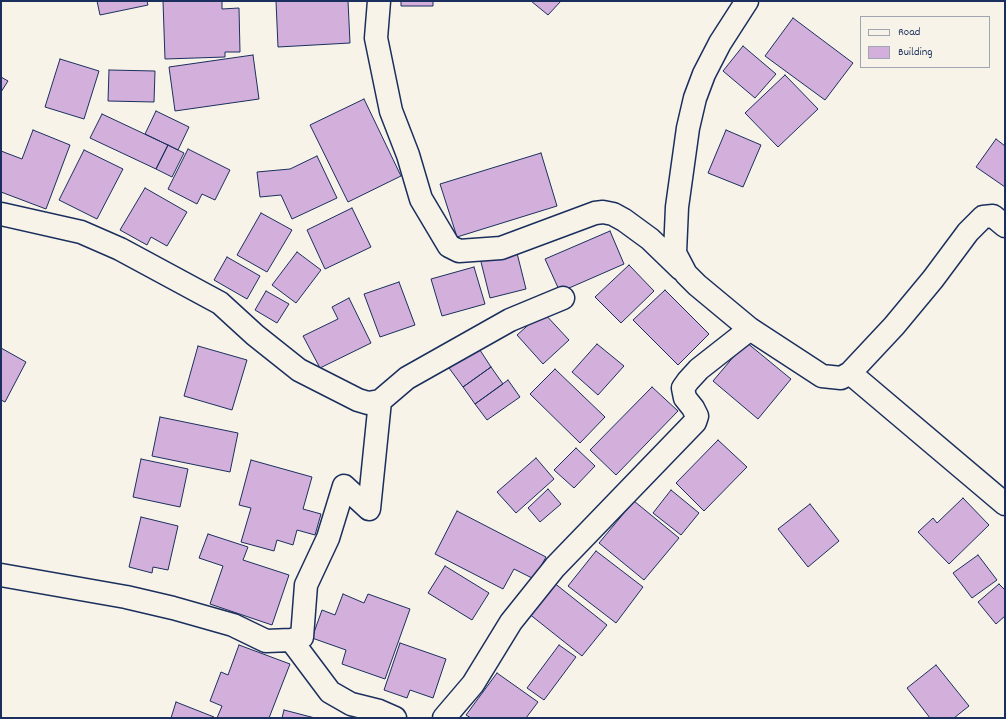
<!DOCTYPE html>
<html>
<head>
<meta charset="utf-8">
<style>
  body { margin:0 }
  #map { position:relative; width:1006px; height:719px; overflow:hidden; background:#f7f3e8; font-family:Dekko,sans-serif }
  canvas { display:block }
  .frame { position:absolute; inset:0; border:2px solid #1b2f5e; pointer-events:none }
  .legend { position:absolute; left:860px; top:16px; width:130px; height:52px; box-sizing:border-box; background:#f7f3e8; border:1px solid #9fa5b1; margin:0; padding:5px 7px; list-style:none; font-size:12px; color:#1b2f5e }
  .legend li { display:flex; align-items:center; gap:8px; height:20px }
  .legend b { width:20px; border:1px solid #9fa5b1 }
</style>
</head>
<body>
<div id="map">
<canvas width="1006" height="719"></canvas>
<div class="frame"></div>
<ul class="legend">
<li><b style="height:5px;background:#f7f3e8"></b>Road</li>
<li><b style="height:11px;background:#d2b0db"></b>Building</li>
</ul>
</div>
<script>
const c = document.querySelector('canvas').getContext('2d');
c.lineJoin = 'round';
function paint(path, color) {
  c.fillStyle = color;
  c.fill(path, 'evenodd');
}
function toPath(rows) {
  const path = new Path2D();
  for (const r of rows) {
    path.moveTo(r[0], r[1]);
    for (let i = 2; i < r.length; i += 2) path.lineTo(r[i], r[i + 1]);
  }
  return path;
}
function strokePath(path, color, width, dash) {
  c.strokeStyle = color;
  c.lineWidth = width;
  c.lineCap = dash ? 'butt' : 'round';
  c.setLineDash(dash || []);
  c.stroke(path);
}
const building = toPath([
  [97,1,147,1,148,5,100,15,97,1],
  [163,1,222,1,222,9,239,8,240,52,225,52,225,57,165,59,163,1],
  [276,1,348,1,350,43,278,47,276,1],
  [401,1,433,1,433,6,401,6,401,1],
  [531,1,561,1,548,15,531,1],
  [793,18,853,63,825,100,765,56,793,18],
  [743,46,776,74,755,98,723,71,743,46],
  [253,55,259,99,175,111,169,67,253,55],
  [60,59,99,71,84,119,45,107,60,59],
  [109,70,155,71,154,102,108,101,109,70],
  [785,75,818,109,778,147,745,113,785,75],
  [1,77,8,81,1,92,1,77],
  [364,99,401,176,348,202,310,125,364,99],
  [156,111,189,127,178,150,145,134,156,111],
  [102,114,168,145,156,169,90,138,102,114],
  [33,130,70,145,46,209,1,192,1,151,22,159,33,130],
  [726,130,761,145,743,187,708,173,726,130],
  [996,139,1005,146,1005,187,976,167,996,139],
  [168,145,184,153,172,177,156,169,168,145],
  [188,149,230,170,215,200,202,194,197,204,168,189,188,149],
  [84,150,123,169,97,219,59,200,84,150],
  [541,153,557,206,457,237,440,184,541,153],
  [317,156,337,198,292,219,281,195,260,197,257,172,290,169,317,156],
  [145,188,187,212,167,246,151,237,147,245,120,230,145,188],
  [352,208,371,247,325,269,307,230,352,208],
  [261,213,292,230,267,272,237,255,261,213],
  [610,231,624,264,560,292,545,259,610,231],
  [516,249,526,289,490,298,480,258,516,249],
  [297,252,321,270,296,303,272,285,297,252],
  [227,257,260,276,247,299,214,280,227,257],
  [629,265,654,291,621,323,595,297,629,265],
  [474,267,485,304,442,316,431,279,474,267],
  [399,282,415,325,380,337,364,294,399,282],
  [665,290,709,334,678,365,633,320,665,290],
  [266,291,289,304,277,323,255,310,266,291],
  [349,298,371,343,320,368,303,336,338,319,332,307,349,298],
  [543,312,569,340,543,364,517,335,543,312],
  [746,342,791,379,758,419,713,381,746,342],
  [597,344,624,366,598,395,572,372,597,344],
  [198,346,247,360,232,410,184,396,198,346],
  [478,347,491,367,463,387,449,368,478,347],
  [1,348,26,362,5,402,1,400,1,348],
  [491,367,503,384,475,404,463,387,491,367],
  [555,369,605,417,580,443,530,394,555,369],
  [508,380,520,397,487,420,475,404,508,380],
  [652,387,678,411,616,475,590,450,652,387],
  [160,417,238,433,230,472,152,456,160,417],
  [718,440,747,467,704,511,676,483,718,440],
  [576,448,595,466,574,488,554,470,576,448],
  [536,458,554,479,516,513,497,492,536,458],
  [141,459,188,469,180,507,133,497,141,459],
  [251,460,312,477,303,509,321,514,315,535,297,530,293,545,277,540,274,551,241,542,251,508,239,505,251,460],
  [548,489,561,504,540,522,528,508,548,489],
  [671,490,699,513,681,535,653,513,671,490],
  [963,498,989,525,949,564,918,532,933,518,937,523,963,498],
  [634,501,679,538,644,580,599,543,634,501],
  [810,504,839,541,808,567,778,529,810,504],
  [457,511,546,557,534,579,514,569,503,589,435,554,457,511],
  [141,517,178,526,168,570,153,567,152,573,129,567,141,517],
  [208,534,248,547,243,560,289,575,272,625,210,604,223,566,199,558,208,534],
  [596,551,643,587,616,623,568,586,596,551],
  [978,555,997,580,972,598,953,573,978,555],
  [445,566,489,593,472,620,428,593,445,566],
  [553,582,607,625,582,656,528,613,553,582],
  [999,584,1005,590,1005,616,996,624,978,602,999,584],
  [343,594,364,603,368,594,410,609,385,679,342,664,346,650,312,638,322,610,335,615,343,594],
  [400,643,446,659,433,698,410,690,407,698,384,690,400,643],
  [239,645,290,664,269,718,217,718,222,706,210,701,221,672,228,675,239,645],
  [559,645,576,657,544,700,527,688,559,645],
  [936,665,969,706,954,718,930,718,907,688,936,665],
  [497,673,538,702,526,718,471,718,466,715,497,673],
  [176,702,214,717,213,718,171,718,176,702],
  [284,710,315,718,282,718,284,710]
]);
paint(building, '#d2b0db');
strokePath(building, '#1b2f5e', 1);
const minor = toPath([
  [379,1,376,38,391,111,408,155,421,199,449,246,459,251,501,248,595,213,603,212,613,214,624,220,650,239,681,269],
  [747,1,720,43,704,74,695,98,688,128,677,207,675,253,686,274,697,285,750,329,822,376,841,378,850,373,894,326,933,279,968,232,983,217,993,216,1005,226],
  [1,214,81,232,120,249,220,303,255,335,299,370,358,400,368,403,380,401,407,378,510,320,563,298],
  [850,373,1005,504],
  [1,575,126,597,173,608,233,625,266,641,291,640,302,637,306,585,328,538,344,486,369,509,380,401],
  [291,640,330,692,351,704,379,711,395,718],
  [444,718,473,684,511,622,555,567,695,422,697,416,693,408,685,398,683,388,688,381,699,369,750,329]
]);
strokePath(minor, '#1b2f5e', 25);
strokePath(minor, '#f7f3e8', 22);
</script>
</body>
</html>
